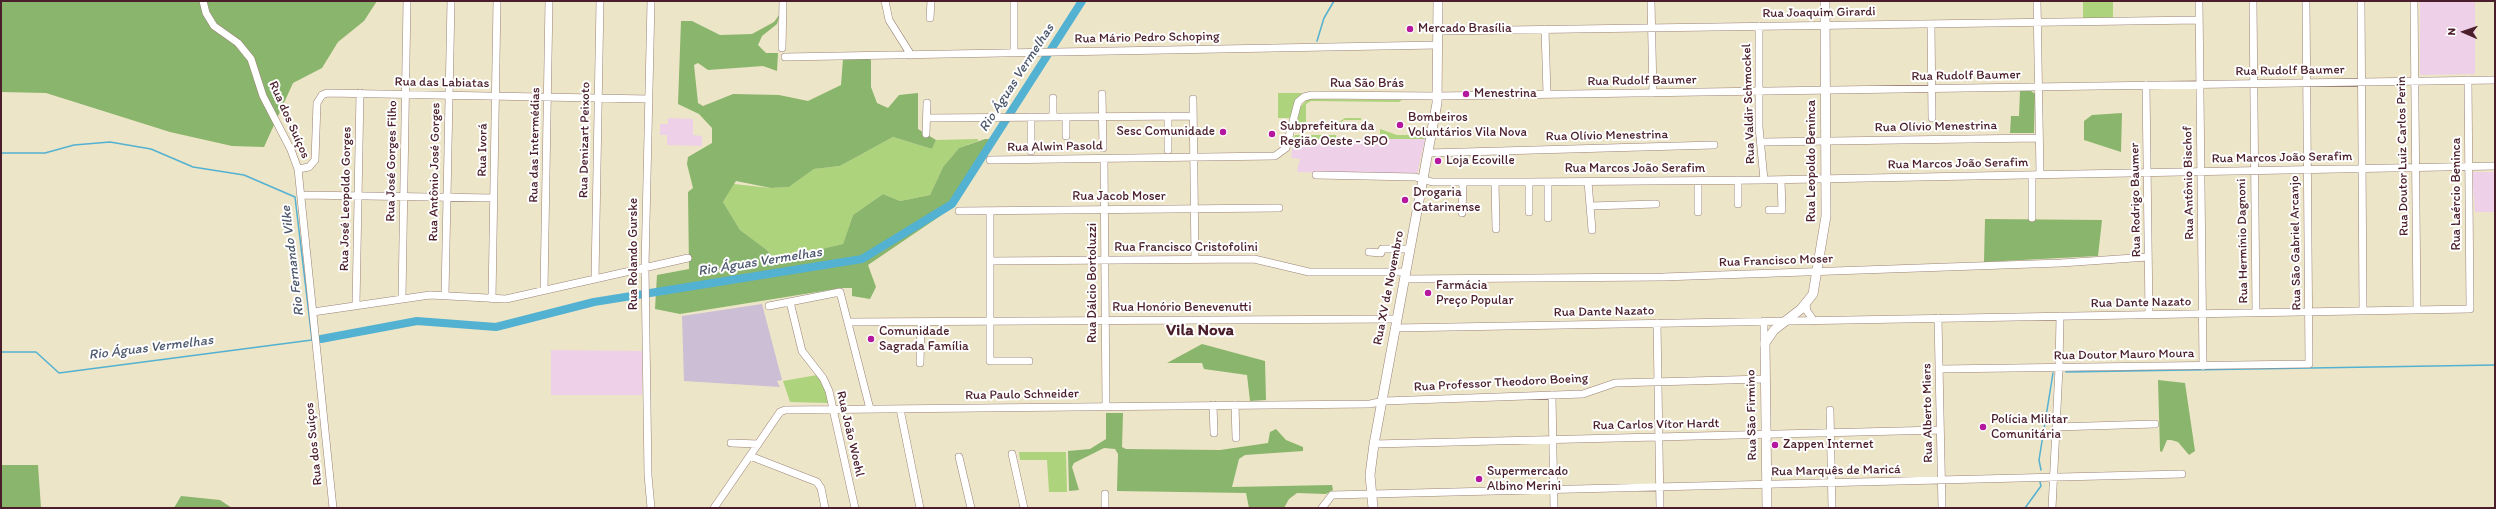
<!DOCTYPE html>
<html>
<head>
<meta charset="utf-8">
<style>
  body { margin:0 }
  #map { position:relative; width:2496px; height:509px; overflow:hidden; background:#ede5c7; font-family:Itim,sans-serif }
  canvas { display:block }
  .frame { position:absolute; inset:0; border:2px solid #4a1f2b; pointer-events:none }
  .north { position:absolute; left:2444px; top:12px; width:40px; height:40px; -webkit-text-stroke:3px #fff; paint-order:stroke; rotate:272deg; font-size:11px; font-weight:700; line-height:16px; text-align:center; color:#4a1f2b }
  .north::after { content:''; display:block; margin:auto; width:14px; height:18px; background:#4a1f2b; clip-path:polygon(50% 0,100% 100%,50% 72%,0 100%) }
</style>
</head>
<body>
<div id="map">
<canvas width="2496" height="509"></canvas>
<div class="frame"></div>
<div class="north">N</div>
</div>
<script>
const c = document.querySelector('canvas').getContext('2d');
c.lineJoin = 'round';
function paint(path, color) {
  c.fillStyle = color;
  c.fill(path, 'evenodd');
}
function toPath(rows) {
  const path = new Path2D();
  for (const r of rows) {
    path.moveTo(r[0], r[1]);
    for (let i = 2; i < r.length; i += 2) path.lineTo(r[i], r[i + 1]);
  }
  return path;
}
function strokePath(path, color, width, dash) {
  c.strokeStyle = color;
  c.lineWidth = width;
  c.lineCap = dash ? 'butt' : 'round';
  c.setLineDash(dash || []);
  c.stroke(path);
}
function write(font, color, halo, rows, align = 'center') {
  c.font = font + ' Itim,sans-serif';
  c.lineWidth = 4;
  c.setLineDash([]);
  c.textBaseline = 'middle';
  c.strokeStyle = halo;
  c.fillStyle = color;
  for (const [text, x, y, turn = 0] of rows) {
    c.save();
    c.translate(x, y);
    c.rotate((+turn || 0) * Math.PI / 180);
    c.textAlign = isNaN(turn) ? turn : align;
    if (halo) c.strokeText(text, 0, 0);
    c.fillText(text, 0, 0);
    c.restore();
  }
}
paint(toPath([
  [2420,1,2475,1,2475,74,2420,75],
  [668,118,693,119,693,135,702,136,702,146,667,145,667,135,660,135,660,124,668,124],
  [1294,139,1425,139,1417,174,1297,172,1300,159,1292,158,1291,156],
  [2472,172,2495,172,2495,212,2475,212],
  [551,350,642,351,642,395,551,395]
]), '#eed0e8');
paint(toPath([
  [762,304,782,380,777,381,780,387,684,381,682,316]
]), '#ccbed4');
paint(toPath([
  [2083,1,2113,1,2113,18,2083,18],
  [1278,93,1304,93,1296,99,1291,118,1278,118],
  [1308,99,1402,100,1399,102,1311,101,1306,104,1306,127,1332,127,1345,118,1361,118,1361,120,1344,120,1332,129,1298,129,1296,127,1300,107],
  [1380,129,1397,135,1423,135,1425,139,1380,139],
  [1295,135,1336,135,1336,139,1293,139],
  [893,137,932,149,936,140,978,139,978,141,959,148,943,167,930,195,900,201,883,194,853,215,843,244,775,261,767,250,740,230,723,202,734,184,771,188,789,187,814,169,840,166],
  [817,375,824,382,829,403,790,402,783,381],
  [1019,452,1066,452,1067,492,1049,492,1047,460,1020,460]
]), '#add37d');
paint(toPath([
  [1,1,377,1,364,21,338,42,322,68,293,83,264,147,232,146,170,132,46,93,1,92],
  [780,14,777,24,762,36,758,45,766,53,778,53,777,71,763,66,708,70,698,63,694,65,698,103,703,106,733,94,779,95,808,101,841,85,843,59,868,58,871,60,871,87,877,103,888,108,899,95,918,93,918,129,936,140,932,149,893,137,840,166,814,169,789,187,771,188,736,181,723,202,740,230,767,250,775,260,843,244,853,215,883,194,900,201,930,195,943,167,959,148,985,139,996,139,949,210,868,265,876,287,870,299,852,296,852,288,842,288,680,314,655,309,657,275,689,269,688,192,693,188,687,164,688,157,712,143,712,128,699,114,678,104,681,21,692,21,720,35,752,34,774,22],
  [2020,91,2030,90,2035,94,2034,133,2010,133,2011,116,2019,116],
  [2122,113,2121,152,2084,140,2084,121,2092,115],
  [1985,219,2102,220,2098,256,1984,262],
  [1202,344,1265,361,1266,400,1250,401,1247,375,1204,369,1202,363,1167,363],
  [2158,380,2185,383,2195,451,2189,455,2178,442,2171,440,2167,440,2162,452,2160,451],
  [1106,413,1123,413,1122,447,1126,449,1220,450,1268,443,1270,432,1276,429,1286,440,1303,447,1303,451,1245,455,1239,459,1232,487,1332,485,1333,490,1326,494,1297,493,1289,499,1284,508,1249,508,1246,493,1117,491,1118,454,1115,449,1104,448,1074,463,1072,467,1079,490,1069,491,1068,451,1090,449,1106,439],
  [1,465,38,465,41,508,1,508],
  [181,496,220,500,232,508,174,508]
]), '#8ab56c');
strokePath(toPath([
  [1317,41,1324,18,1334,1],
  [1,153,45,153,74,145,110,142,151,149,193,167,244,175,295,197,312,340,59,373,36,352,1,352],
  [2066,372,2495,365],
  [2041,470,2039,460,2053,373],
  [2025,508,2041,486,2040,482]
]), '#53b1d2', 1.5);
strokePath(toPath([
  [321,339,417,321,496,327,594,302,862,259,952,204,1082,1]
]), '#53b1d2', 8);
const minor = toPath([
  [203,1,206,13,214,26,238,43,251,59,263,96,291,150,298,169,333,508],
  [651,1,645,267,648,475,651,508],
  [885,1,889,20,911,55],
  [1014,1,1014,53],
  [1651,1,1653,93],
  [2037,1,2040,174],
  [2199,1,2203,366],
  [2253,1,2256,313],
  [2361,1,2363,311],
  [2414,1,2417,310],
  [930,18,931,1],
  [1931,24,1932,118],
  [1759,26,1759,127,1764,180],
  [1545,29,1547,94],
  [1438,31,2199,20],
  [782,48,783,1],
  [785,57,1438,45],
  [2146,85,2149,315],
  [1102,94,1103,148],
  [1193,99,1195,259],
  [1168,116,1168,150],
  [1031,117,1031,151],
  [1053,117,1053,98],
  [1066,117,1066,136],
  [927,118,1193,116],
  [926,134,927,103],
  [1762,142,2039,138],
  [1428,153,1714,145],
  [1104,159,1106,407],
  [990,160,1275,156,1286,148,1298,102,1304,97,1312,95,1438,96,2495,80],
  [298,169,309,167,315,160,317,103,322,95,327,93,649,99],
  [1316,175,1415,177,1432,182,1529,182,1764,180,2495,166],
  [2032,175,2032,218],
  [1738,180,1738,204],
  [1495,182,1496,229],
  [1529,182,1529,212],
  [1548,182,1548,218],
  [1588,182,1590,206,1656,204],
  [302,195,494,198],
  [1590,206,1592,230],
  [1769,210,1782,210,1781,180],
  [959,211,1279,208],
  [990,211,990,361,1029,361],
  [1698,212,1698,181],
  [1462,213,1463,183],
  [1369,252,1381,253,1382,249,1410,249],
  [990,261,1254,259,1309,272,1405,272],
  [595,279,600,1],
  [1404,279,1663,277,2061,263,2148,257],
  [544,290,549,1],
  [445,295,451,1],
  [402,298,407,1],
  [492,299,497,1],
  [790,302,802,351,823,378,829,391,855,508],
  [356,305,360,93],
  [1806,305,1807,311,1814,321],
  [769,306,840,292,870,409],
  [313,312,430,295,506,299,688,258],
  [1938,318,1942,508],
  [1764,321,1764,345],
  [848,322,1396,319],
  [1657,323,1660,508],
  [1395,328,2470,309,2468,80],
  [920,363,921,322],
  [1939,369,2309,364,2306,1],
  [1552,395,1554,508],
  [1213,405,1214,433],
  [1235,405,1236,438],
  [900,409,920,508],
  [1830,410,1832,508],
  [2056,427,2155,424],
  [731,443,758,444],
  [1374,444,1940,430],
  [1012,454,1024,508],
  [750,456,817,482,821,488,825,508],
  [959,457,971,508],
  [714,508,780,412,785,410,1370,404,1384,401,1583,394,1615,383,1765,379],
  [1105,508,1105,494],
  [1322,508,1332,495,2182,474],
  [2052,508,2059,368,2060,316]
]);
const major = toPath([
  [1373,508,1370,475,1374,444,1437,103,1438,1],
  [1767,508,1765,343,1774,330,1801,309,1813,294,1826,216,1825,1]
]);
strokePath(minor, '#9c8279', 8);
strokePath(major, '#9c8279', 10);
strokePath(minor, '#fff', 7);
strokePath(major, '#fff', 9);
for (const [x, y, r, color] of [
  [1410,29,4,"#b5179e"],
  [1466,94,4,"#b5179e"],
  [1400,125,4,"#b5179e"],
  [1223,132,4,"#b5179e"],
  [1272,134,4,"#b5179e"],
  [1438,161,4,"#b5179e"],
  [1405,200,4,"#b5179e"],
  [1428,293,4,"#b5179e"],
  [871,339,4,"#b5179e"],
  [1983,427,4,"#b5179e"],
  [1775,445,4,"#b5179e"],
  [1479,479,4,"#b5179e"]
]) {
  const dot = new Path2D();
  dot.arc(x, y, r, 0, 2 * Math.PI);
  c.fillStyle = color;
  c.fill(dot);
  strokePath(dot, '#fff', 1.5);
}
write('13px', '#4a1f2b', '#fff', [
  ["Rua Joaquim Girardi",1819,13,-1],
  ["Rua Mário Pedro Schoping",1147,38,-1],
  ["Rua Rudolf Baumer",2290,71,-1],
  ["Rua Rudolf Baumer",1966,76,-1],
  ["Rua Rudolf Baumer",1642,81,-1],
  ["Rua das Labiatas",442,83,1],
  ["Rua São Brás",1367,84],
  ["Rua Valdir Schmockel",1749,104,-92],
  ["Rua dos Suíços",289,120,66],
  ["Rua Olívio Menestrina",1936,127,-1],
  ["Rua Olívio Menestrina",1607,136,-1],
  ["Rua Denizart Peixoto",585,140,-89],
  ["Rua das Intermédias",535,145,-89],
  ["Rua Alwin Pasold",1055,147,-1],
  ["Rua Ivorá",483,150,-89],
  ["Rua Doutor Luiz Carlos Perin",2403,156,-91],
  ["Rua Marcos João Serafim",2282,158,-1],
  ["Rua José Gorges Filho",392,161,-89],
  ["Rua Leopoldo Beninca",1812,161,-90],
  ["Rua Marcos João Serafim",1958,164,-1],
  ["Rua Marcos João Serafim",1635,169],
  ["Rua Antônio José Gorges",435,172,-89],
  ["Rua Antônio Bischof",2189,183,-91],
  ["Rua Laércio Beninca",2457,194,-90],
  ["Rua Jacob Moser",1119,197],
  ["Rua José Leopoldo Gorges",346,199,-89],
  ["Rua Rodrigo Baumer",2136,200,-91],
  ["Rua Hermínio Dagnoni",2243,241,-91],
  ["Rua São Gabriel Arcanjo",2296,243,-91],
  ["Rua Francisco Cristofolini",1186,248],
  ["Rua Rolando Gurske",634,254,-90],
  ["Rua Francisco Moser",1776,261,-2],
  ["Rua Dálcio Bortoluzzi",1093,283,-90],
  ["Rua XV de Novembro",1389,288,-79],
  ["Rua Dante Nazato",2141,303,-1],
  ["Rua Honório Benevenutti",1182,308],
  ["Rua Dante Nazato",1604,312,-1],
  ["Rua Doutor Mauro Moura",2124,355,-1],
  ["Rua Professor Theodoro Boeing",1501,383,-3],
  ["Rua Paulo Schneider",1022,395,-1],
  ["Rua Alberto Miers",1928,413,-91],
  ["Rua São Firmino",1752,415,-91],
  ["Rua Carlos Vítor Hardt",1656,425,-1],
  ["Rua João Woehl",850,434,77],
  ["Rua dos Suíços",314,444,-96],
  ["Rua Marquês de Maricá",1836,471,-1]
]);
write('13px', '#4a1f2b', '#fff', [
  ["Mercado Brasília",1418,29],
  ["Menestrina",1474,94],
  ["Bombeiros",1408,118],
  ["Voluntários Vila Nova",1408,133],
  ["Subprefeitura da",1280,127],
  ["Região Oeste - SPO",1280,142],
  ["Sesc Comunidade",1215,132,"right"],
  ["Loja Ecoville",1446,161],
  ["Drogaria",1413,193],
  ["Catarinense",1413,208],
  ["Farmácia",1436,286],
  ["Preço Popular",1436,301],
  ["Comunidade",879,332],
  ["Sagrada Família",879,347],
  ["Polícia Militar",1991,420],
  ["Comunitária",1991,435],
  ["Zappen Internet",1783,445],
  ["Supermercado",1487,472],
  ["Albino Merini",1487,487]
], 'left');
write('italic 14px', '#4e596e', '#fff', [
  ["Rio Águas Vermelhas",1017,78,-57],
  ["Rio Fernando Vilke",293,261,-97],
  ["Rio Águas Vermelhas",760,262,-9],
  ["Rio Águas Vermelhas",151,348,-7]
]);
write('bold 17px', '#4a1f2b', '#fff', [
  ["Vila Nova",1200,331]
]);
</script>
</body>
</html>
